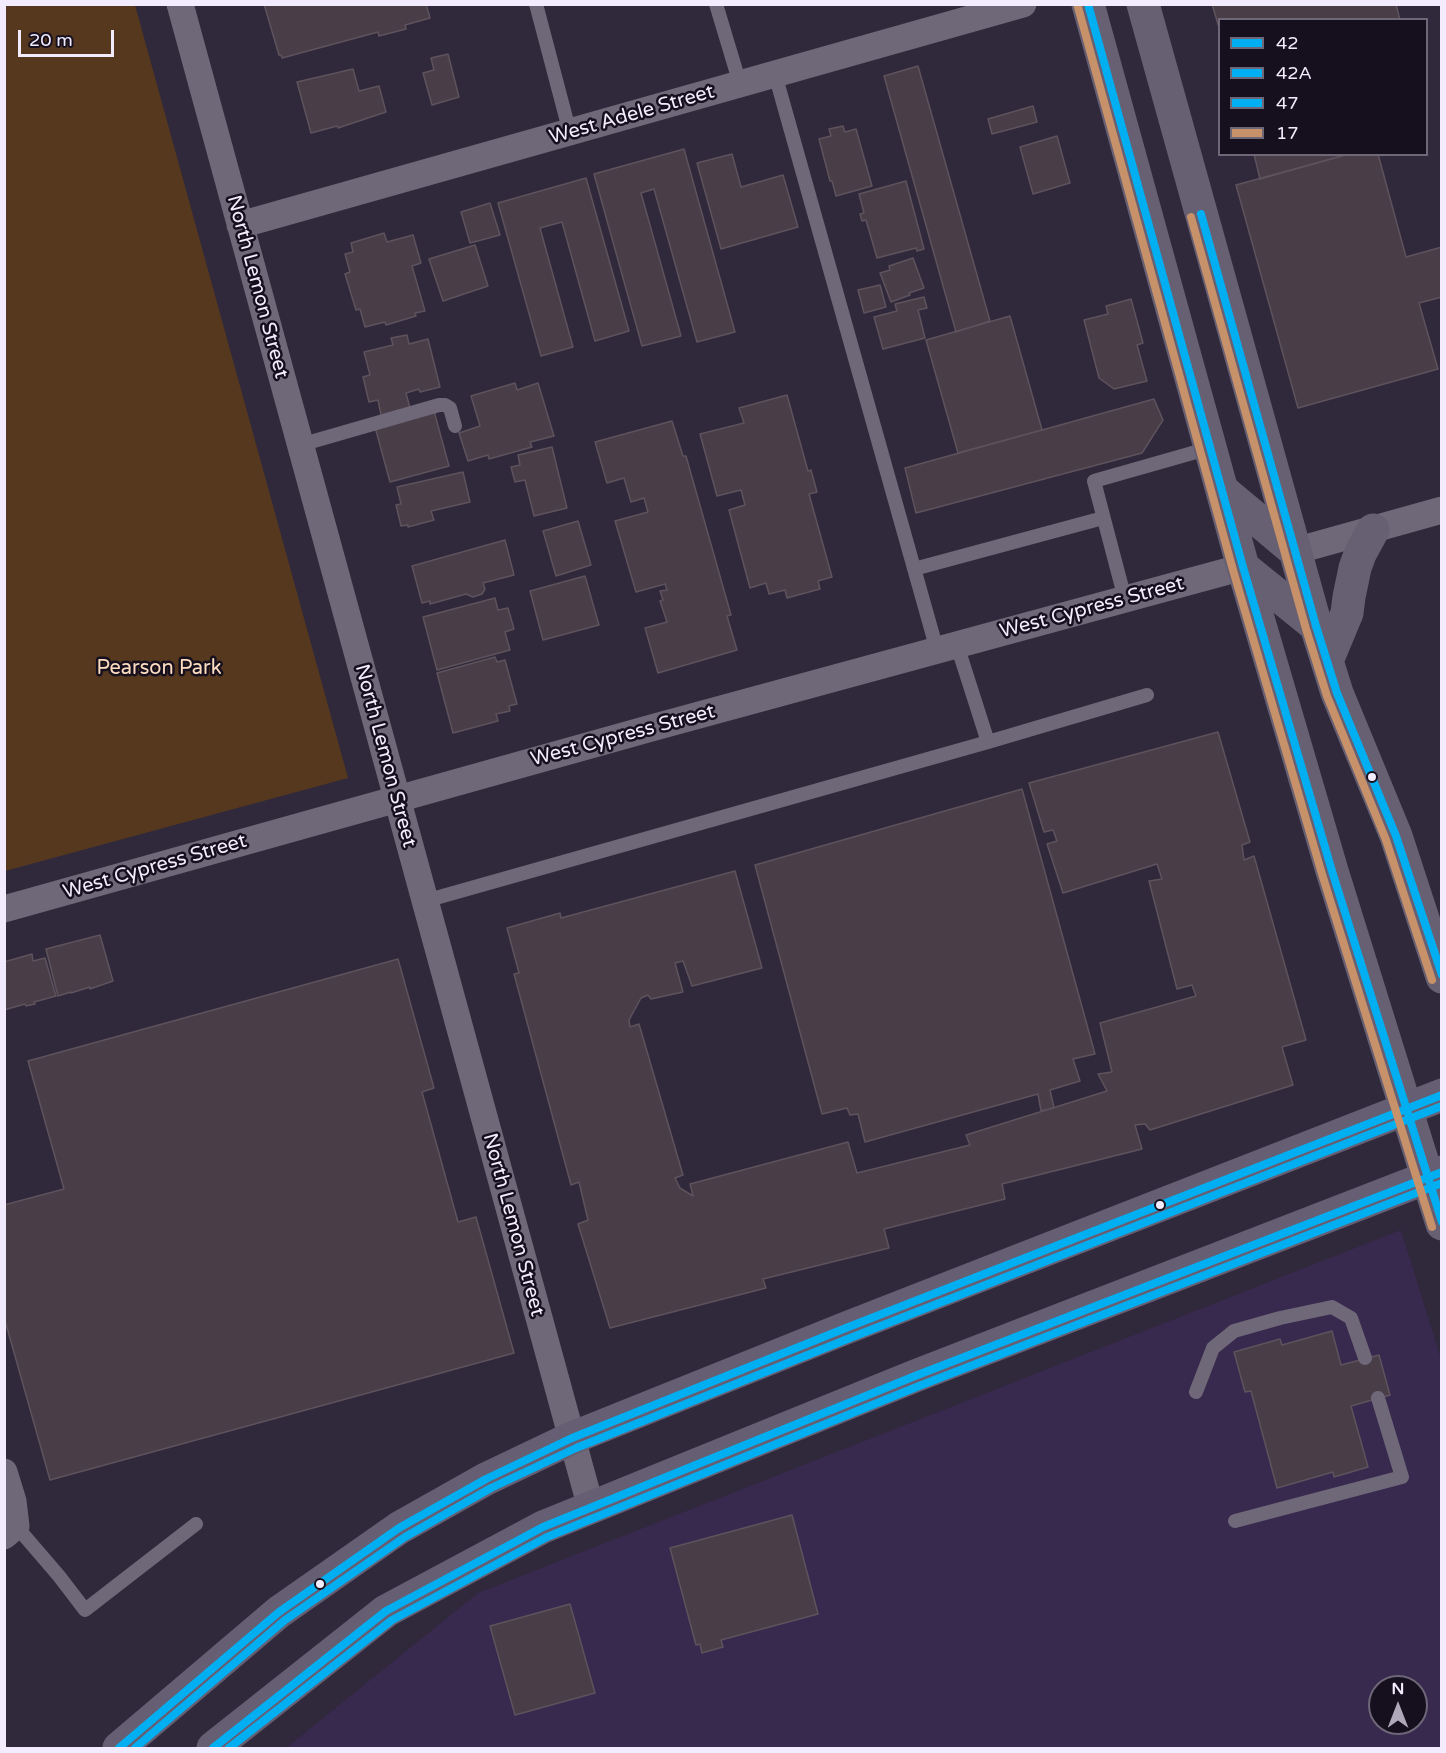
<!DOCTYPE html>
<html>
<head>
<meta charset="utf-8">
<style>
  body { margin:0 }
  #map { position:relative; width:1446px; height:1753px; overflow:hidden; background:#30293b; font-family:"Varela Round",sans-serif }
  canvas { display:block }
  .frame { position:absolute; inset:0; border:6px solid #f2ecfe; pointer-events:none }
  .legend { position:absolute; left:1218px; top:18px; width:210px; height:138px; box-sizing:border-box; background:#150f1e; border:2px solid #6d6778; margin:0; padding:8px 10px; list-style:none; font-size:18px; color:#f2ecfe }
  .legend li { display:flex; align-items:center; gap:12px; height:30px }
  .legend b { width:30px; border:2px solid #6d6778 }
  .north { position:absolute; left:1368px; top:1675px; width:60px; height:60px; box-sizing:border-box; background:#150f1e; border:2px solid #6d6778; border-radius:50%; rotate:0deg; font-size:16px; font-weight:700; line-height:24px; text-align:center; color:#f2ecfe }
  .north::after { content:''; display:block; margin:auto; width:21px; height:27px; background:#aea8ba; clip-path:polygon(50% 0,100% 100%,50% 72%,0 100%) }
  .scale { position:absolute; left:18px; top:30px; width:96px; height:27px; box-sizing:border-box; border:3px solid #f2ecfe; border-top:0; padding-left:8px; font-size:18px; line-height:21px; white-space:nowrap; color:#f2ecfe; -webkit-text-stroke:4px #150f1e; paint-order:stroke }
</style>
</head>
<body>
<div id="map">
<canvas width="1446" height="1753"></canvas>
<div class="frame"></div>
<ul class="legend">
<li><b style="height:8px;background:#00aff2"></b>42</li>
<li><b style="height:8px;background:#00aff2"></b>42A</li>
<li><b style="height:8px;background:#00aff2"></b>47</li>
<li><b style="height:8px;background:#c7916a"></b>17</li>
</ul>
<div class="north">N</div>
<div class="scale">20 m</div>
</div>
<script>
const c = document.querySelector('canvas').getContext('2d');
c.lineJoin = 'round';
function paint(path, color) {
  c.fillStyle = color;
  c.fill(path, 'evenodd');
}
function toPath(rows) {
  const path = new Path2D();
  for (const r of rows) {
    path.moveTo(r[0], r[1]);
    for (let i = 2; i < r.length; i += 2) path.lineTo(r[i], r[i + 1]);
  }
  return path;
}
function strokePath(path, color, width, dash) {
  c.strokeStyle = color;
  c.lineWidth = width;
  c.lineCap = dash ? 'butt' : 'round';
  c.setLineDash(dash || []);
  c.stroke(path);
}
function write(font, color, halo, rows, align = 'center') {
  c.font = font + ' "Varela Round",sans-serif';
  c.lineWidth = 5;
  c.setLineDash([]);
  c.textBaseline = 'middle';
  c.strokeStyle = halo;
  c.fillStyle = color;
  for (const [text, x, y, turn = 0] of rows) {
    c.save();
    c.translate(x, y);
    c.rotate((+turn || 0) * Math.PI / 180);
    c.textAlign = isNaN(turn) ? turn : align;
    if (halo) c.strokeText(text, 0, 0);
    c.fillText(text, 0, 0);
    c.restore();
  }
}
paint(toPath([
  [1401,1230,1441,1359,1441,1748,286,1748,478,1593],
  [1380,1687,1416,1687,1416,1723,1380,1723]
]), '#38294e');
paint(toPath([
  [5,4,135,5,348,778,5,871]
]), '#56381f');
const building = toPath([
  [264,4,426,4,430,18,405,25,406,29,379,36,378,32,282,58,281,55,279,55,264,4],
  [1212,4,1396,4,1400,20,1220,20,1220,31,1212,4],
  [448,54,459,97,432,105,423,73,434,70,431,58,448,54],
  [918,66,990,321,956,332,884,76,918,66],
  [353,69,359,91,379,86,386,112,338,128,337,126,311,133,297,82,353,69],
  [1033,106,1037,122,992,134,988,119,1033,106],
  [843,126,845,132,856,129,872,186,836,196,832,181,830,181,819,139,831,136,829,129,843,126],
  [1057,136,1070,183,1033,194,1020,147,1057,136],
  [684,149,735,332,697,342,654,189,641,193,681,336,642,346,594,174,684,149],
  [732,154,741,187,783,175,798,227,721,249,697,163,732,154],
  [1254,154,1349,154,1260,179,1254,154],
  [1349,154,1378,154,1406,257,1442,247,1442,297,1419,303,1438,369,1298,408,1236,185,1349,154],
  [586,178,629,331,595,341,562,222,540,228,573,347,541,356,498,203,586,178],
  [906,181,924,249,917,251,916,248,877,258,866,220,862,221,860,214,864,213,859,194,906,181],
  [490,203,500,235,470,243,461,212,490,203],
  [384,233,387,242,413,235,421,263,412,266,425,311,415,313,416,316,386,325,385,322,365,327,360,309,356,310,345,274,350,272,345,254,353,252,351,243,384,233],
  [475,245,488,286,443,301,429,259,475,245],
  [913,258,924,288,909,293,910,295,891,302,880,273,890,270,889,266,913,258],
  [880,285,886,307,864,313,858,290,880,285],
  [924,297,927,308,918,310,925,338,883,349,874,317,897,311,895,304,924,297],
  [1131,299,1143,343,1137,345,1147,381,1114,389,1099,378,1084,320,1108,314,1106,306,1131,299],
  [1010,316,1042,430,958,453,926,340,1010,316],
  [407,335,409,344,428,339,440,387,420,392,419,389,406,393,410,408,381,415,378,400,369,402,363,377,370,375,364,352,393,345,391,338,407,335],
  [515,383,517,390,538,383,554,436,530,442,532,447,489,459,488,455,468,461,459,433,480,426,471,396,515,383],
  [787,395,808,471,811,470,817,492,809,494,832,577,818,581,820,589,787,598,785,590,769,594,766,583,750,588,729,510,745,505,741,490,717,496,700,434,744,423,739,408,787,395],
  [1154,399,1163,420,1142,453,916,513,905,468,1154,399],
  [434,411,449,466,390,482,375,427,434,411],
  [672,421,683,456,686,456,731,615,727,616,737,650,658,673,645,628,667,622,660,601,663,600,660,591,667,590,665,584,636,592,615,521,648,512,644,498,631,502,624,478,607,483,595,442,672,421],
  [552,447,567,508,534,516,525,480,515,482,511,467,520,465,518,455,552,447],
  [463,472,470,502,431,511,434,520,408,527,408,525,401,526,396,505,401,504,397,487,463,472],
  [578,521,591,565,556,576,543,531,578,521],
  [505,540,514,575,483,583,485,589,482,594,473,597,466,594,430,604,430,601,422,603,412,566,505,540],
  [585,576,599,625,543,640,530,591,585,576],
  [495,598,498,610,508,608,514,629,505,632,510,650,437,670,423,617,495,598],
  [495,657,497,662,505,660,517,704,509,706,510,711,496,714,498,721,453,733,437,673,495,657],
  [1218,732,1250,842,1242,845,1244,860,1254,856,1306,1040,1282,1047,1293,1085,1150,1130,1145,1124,1135,1125,1142,1149,1002,1184,1005,1199,884,1229,889,1248,763,1279,766,1288,610,1328,578,1224,588,1220,579,1182,571,1185,514,974,519,973,507,928,560,913,561,918,735,871,762,968,692,986,683,961,675,963,683,992,651,999,648,995,641,998,629,1020,630,1027,639,1024,683,1175,675,1178,680,1188,693,1196,690,1184,848,1142,857,1173,970,1145,966,1135,1107,1091,1098,1074,1112,1072,1100,1023,1196,996,1192,985,1177,989,1149,881,1162,879,1157,864,1063,893,1047,844,1057,841,1053,830,1044,832,1029,783,1218,732],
  [1022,789,1095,1054,1073,1059,1080,1081,1050,1090,1054,1108,1041,1111,1038,1094,865,1142,858,1114,850,1115,847,1108,822,1114,755,865,1022,789],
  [100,935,113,981,90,989,90,987,71,993,71,992,58,996,46,949,100,935],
  [32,954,33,961,45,958,56,996,34,1002,35,1004,26,1006,25,1004,4,1010,4,962,32,954],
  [398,959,434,1088,422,1092,458,1222,476,1217,514,1353,50,1480,4,1317,4,1205,64,1189,28,1061,398,959],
  [1332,1331,1341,1365,1379,1355,1390,1395,1351,1406,1368,1467,1334,1477,1333,1472,1277,1488,1251,1391,1245,1392,1234,1352,1280,1339,1282,1345,1332,1331],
  [792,1515,818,1614,721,1640,723,1647,702,1653,700,1644,696,1645,670,1548,792,1515],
  [570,1604,595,1693,515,1715,490,1626,570,1604]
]);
paint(building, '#493e48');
strokePath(building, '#5e535d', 1.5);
strokePath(toPath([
  [536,4,570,133],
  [716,4,740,84],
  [775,74,937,650],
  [300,445,439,405,445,405,450,408,455,426],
  [914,569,1103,518],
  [1125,599,1094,481,1210,448],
  [957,645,988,742],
  [425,901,988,742,1147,695],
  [1196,1392,1213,1348,1234,1331,1280,1318,1332,1307,1351,1318,1365,1358],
  [1235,1521,1402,1477,1378,1398],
  [16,1526,59,1576,85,1610,196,1524]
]), '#6e6878', 14);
strokePath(toPath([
  [180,4,591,1508],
  [240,225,1023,4],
  [1295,551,1442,510],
  [4,909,655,727,1243,567],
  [4,1472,13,1501,16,1526,4,1536]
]), '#6e6878', 27);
strokePath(toPath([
  [1088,4,1243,567,1332,871,1442,1224],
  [1143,4,1316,626,1337,693,1396,836,1442,977],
  [1222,490,1295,551],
  [1243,567,1316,626],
  [1327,661,1347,613,1349,597,1355,568,1360,554,1373,530]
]), '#676073', 33);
strokePath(toPath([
  [119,1748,279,1612,399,1528,486,1479,572,1438,846,1328,1442,1095],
  [213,1748,386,1611,543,1527,915,1376,1442,1172]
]), '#665f73', 33);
strokePath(toPath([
  [119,1748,279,1612,399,1528,486,1479,572,1438,846,1328,1442,1095],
  [213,1748,386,1611,543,1527,915,1376,1442,1172]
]), '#00aff2', 8);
strokePath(toPath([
  [135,1748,285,1620,405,1537,491,1488,576,1448,850,1338,1442,1106],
  [229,1748,392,1620,547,1537,919,1386,1442,1183]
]), '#00aff2', 8);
strokePath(toPath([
  [1088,4,1243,567,1332,871,1442,1222],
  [1201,214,1316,626,1337,693,1396,836,1442,975]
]), '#00aff2', 8);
strokePath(toPath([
  [1078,7,1233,570,1322,874,1432,1227],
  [1191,217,1306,629,1327,696,1386,840,1432,980]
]), '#c7916a', 8);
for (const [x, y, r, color] of [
  [1372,777,5,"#f2ecfe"],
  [1160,1205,5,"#f2ecfe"],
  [320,1584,5,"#f2ecfe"]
]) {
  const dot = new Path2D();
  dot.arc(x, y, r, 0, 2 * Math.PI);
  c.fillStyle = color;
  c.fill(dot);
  strokePath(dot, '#150f1e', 2);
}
write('20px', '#f2ecfe', '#150f1e', [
  ["West Adele Street",632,115,-16],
  ["North Lemon Street",257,287,75],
  ["West Cypress Street",1092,608,-15],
  ["West Cypress Street",623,736,-15],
  ["North Lemon Street",385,756,75],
  ["West Cypress Street",155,867,-16],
  ["North Lemon Street",513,1225,75]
]);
write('20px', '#fedcc0', '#150f1e', [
  ["Pearson Park",159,669]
]);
</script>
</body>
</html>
